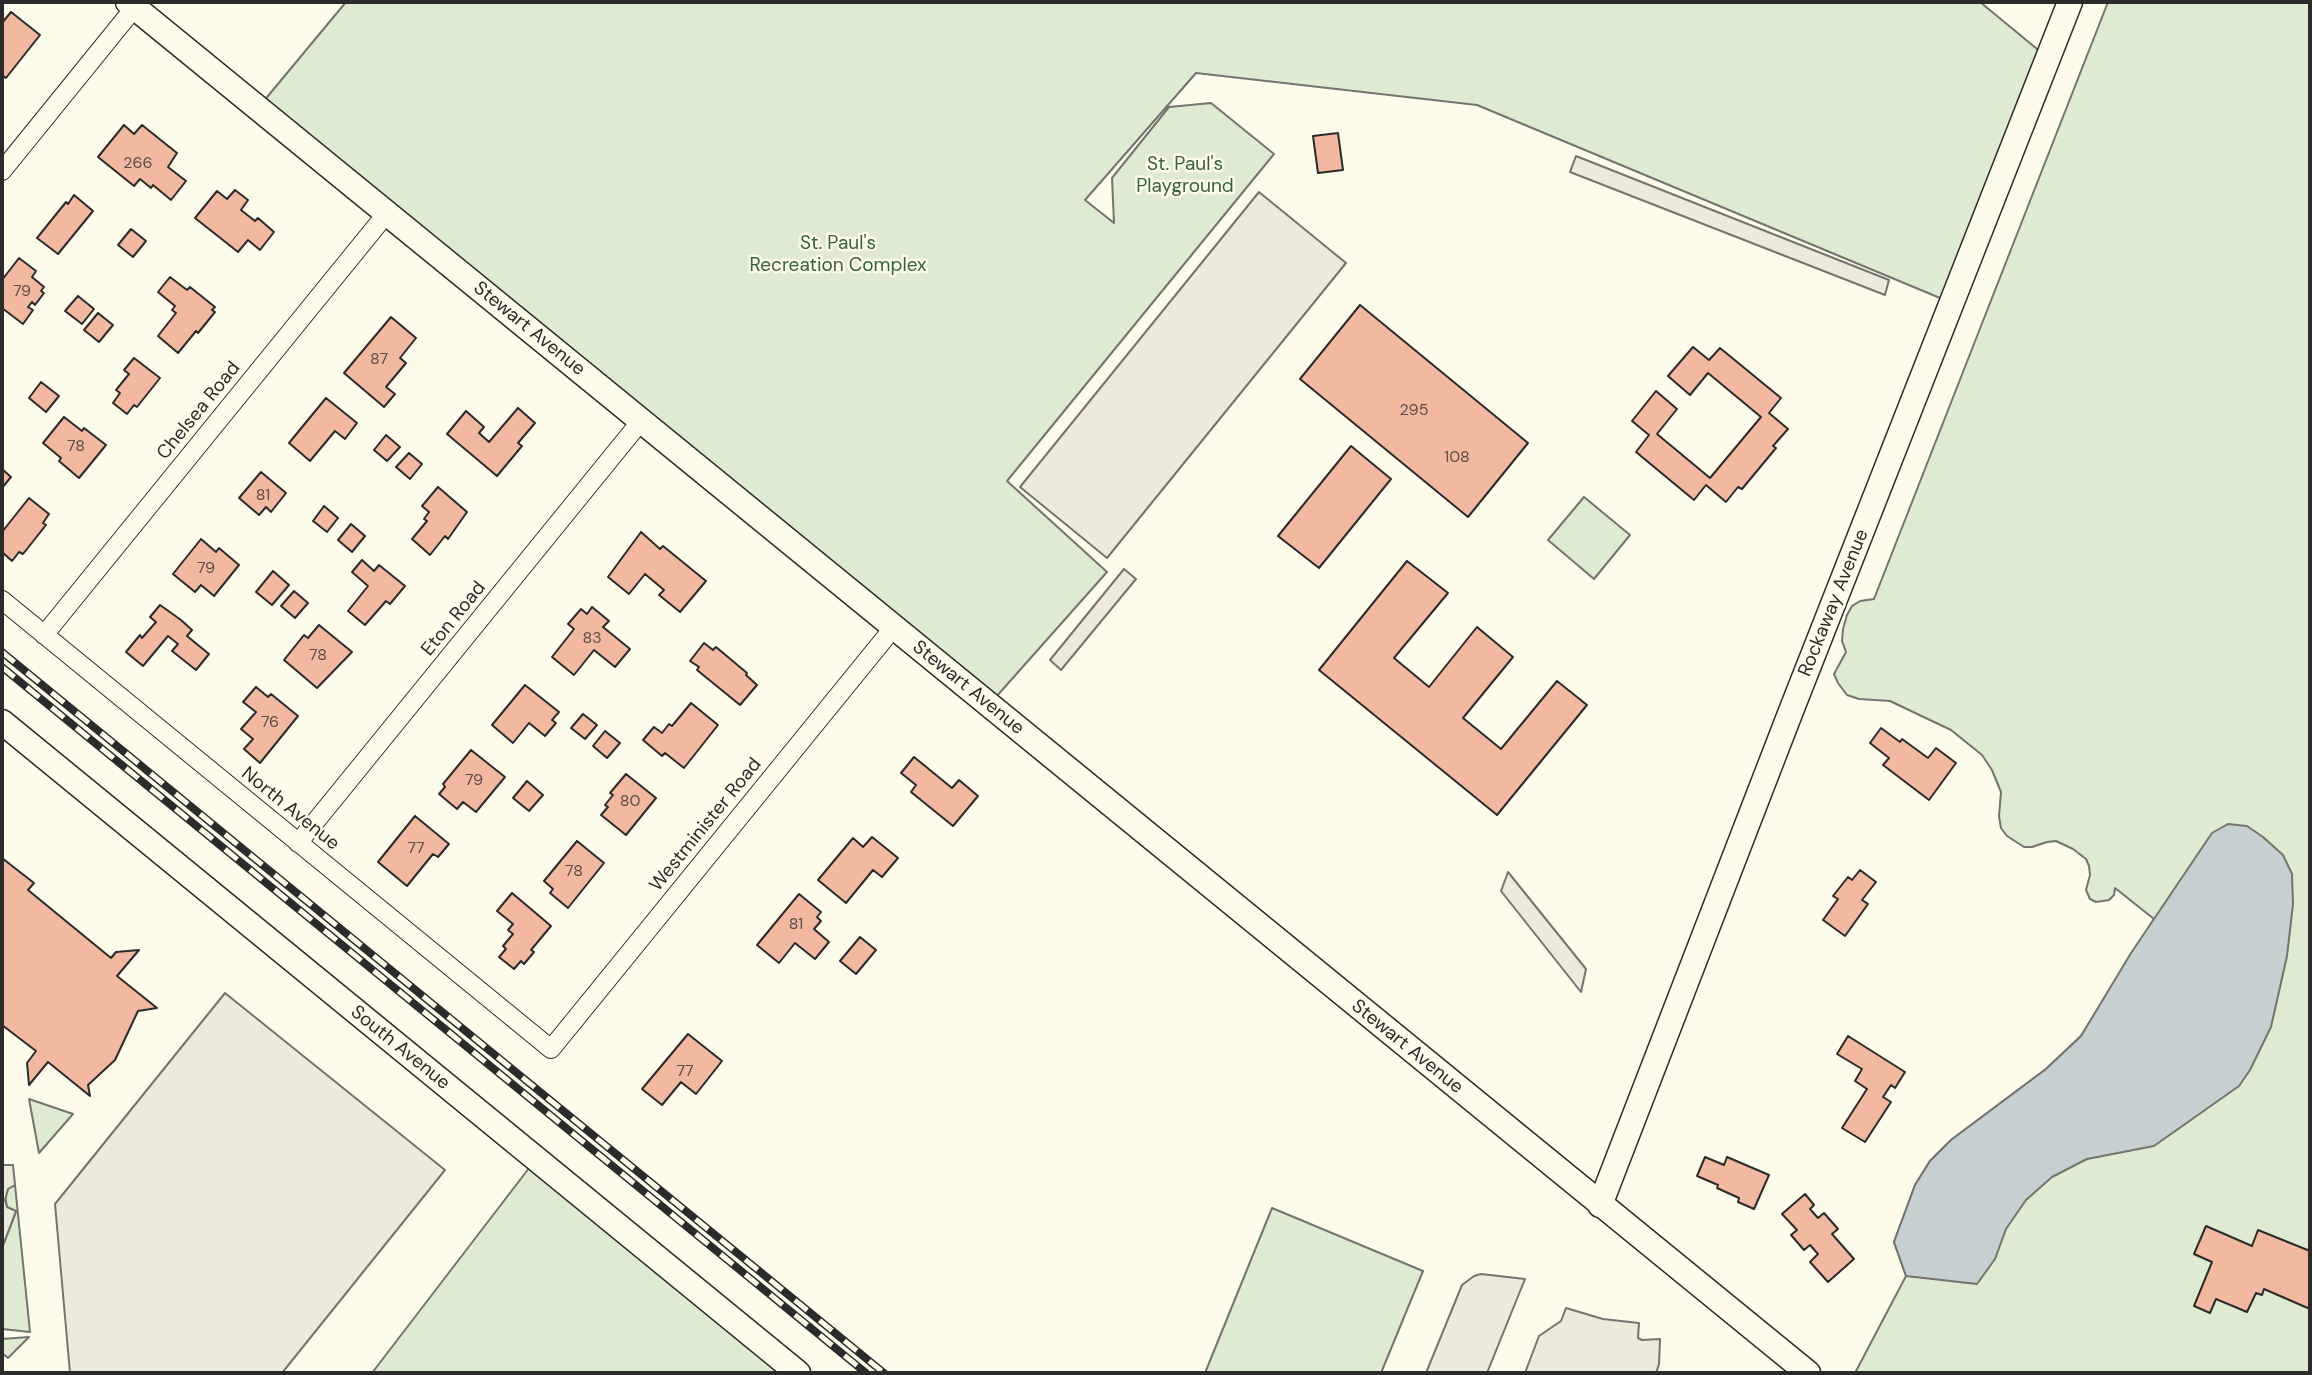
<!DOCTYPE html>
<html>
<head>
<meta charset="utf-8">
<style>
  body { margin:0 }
  #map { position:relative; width:2312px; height:1375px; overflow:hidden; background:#fdfbea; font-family:"DM Sans",sans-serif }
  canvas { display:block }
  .frame { position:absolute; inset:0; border:4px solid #2b2b2b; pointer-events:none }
</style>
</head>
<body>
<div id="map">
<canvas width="2312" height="1375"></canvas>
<div class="frame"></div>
</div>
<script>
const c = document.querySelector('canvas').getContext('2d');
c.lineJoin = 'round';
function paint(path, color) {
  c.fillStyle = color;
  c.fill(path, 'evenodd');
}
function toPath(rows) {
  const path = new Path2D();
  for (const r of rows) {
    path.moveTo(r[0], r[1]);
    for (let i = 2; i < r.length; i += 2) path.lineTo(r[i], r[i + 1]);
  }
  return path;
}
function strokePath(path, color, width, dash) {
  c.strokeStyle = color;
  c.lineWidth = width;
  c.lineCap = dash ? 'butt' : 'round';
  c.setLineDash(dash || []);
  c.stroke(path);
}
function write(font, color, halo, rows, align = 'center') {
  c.font = font + ' "DM Sans",sans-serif';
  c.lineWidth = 5;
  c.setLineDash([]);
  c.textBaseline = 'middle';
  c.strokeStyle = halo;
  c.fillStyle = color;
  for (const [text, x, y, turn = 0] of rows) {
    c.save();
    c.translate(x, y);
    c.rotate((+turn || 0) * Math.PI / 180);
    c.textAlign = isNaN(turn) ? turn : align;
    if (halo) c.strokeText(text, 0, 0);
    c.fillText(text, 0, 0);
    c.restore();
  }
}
const green = toPath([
  [346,2,1980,2,2048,58,1952,303,1477,105,1196,73,1085,200,1114,223,1112,178,1169,107,1211,103,1274,154,1007,481,1107,572,988,706,258,108,346,2],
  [2108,2,2310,2,2310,1373,1855,1373,1906,1276,1894,1242,1915,1185,1930,1161,1951,1140,2046,1069,2081,1036,2154,919,2115,888,2114,895,2109,900,2096,902,2090,899,2086,890,2090,875,2089,866,2086,859,2073,849,2056,841,2047,842,2032,847,2024,847,2007,836,2001,828,1999,816,2001,792,1992,770,1982,755,1951,730,1890,701,1859,699,1847,695,1838,683,1834,674,1846,652,1842,641,1843,629,1847,615,1852,606,1860,601,1874,599,2108,2],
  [1584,497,1630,535,1594,579,1548,540,1584,497],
  [29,1099,73,1114,39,1153,29,1099],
  [536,1159,792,1373,372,1373,536,1159],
  [15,1185,30,1332,2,1329,2,1248,16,1212,7,1207,5,1196,8,1189,15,1185],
  [1272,1208,1423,1271,1381,1373,1205,1373,1272,1208],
  [29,1337,8,1358,2,1353,2,1339,29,1337]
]);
paint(green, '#deebd1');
strokePath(green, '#74746e', 2);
const parking = toPath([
  [1576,156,1889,280,1885,295,1570,172,1576,156],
  [1259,192,1346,263,1107,558,1020,487,1259,192],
  [1124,569,1136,579,1061,670,1050,660,1124,569],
  [1508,872,1586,969,1581,992,1501,891,1508,872],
  [225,993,445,1170,282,1373,70,1373,55,1204,225,993],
  [2,1165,13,1165,15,1185,8,1189,5,1200,7,1207,16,1211,2,1248,2,1165],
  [1481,1274,1525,1279,1487,1373,1426,1373,1462,1285,1474,1276,1481,1274],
  [1566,1308,1603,1319,1639,1323,1638,1338,1642,1340,1660,1339,1659,1364,1656,1373,1525,1373,1539,1336,1561,1321,1566,1308]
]);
paint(parking, '#eceadb');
strokePath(parking, '#74746e', 2);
const water = toPath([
  [2228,824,2247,826,2263,837,2283,855,2292,874,2293,904,2287,956,2271,1027,2250,1070,2239,1086,2154,1146,2087,1159,2052,1177,2026,1200,2006,1229,1995,1259,1977,1284,1906,1276,1894,1242,1915,1185,1930,1161,1951,1140,2046,1069,2081,1036,2131,953,2212,833,2228,824]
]);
paint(water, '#c7d0d0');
strokePath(water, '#74746e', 2);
const building = toPath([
  [11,12,40,35,6,78,2,75,2,23,11,12],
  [124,125,134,134,142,125,177,153,168,167,186,181,171,200,153,185,151,188,140,179,134,186,98,157,124,125],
  [1338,133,1343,170,1318,173,1313,136,1338,133],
  [235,190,248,200,241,210,255,221,258,218,274,232,260,250,248,240,238,252,195,218,217,191,227,199,235,190],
  [74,195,93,211,58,254,37,238,66,202,68,204,74,195],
  [131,229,146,241,133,257,118,245,131,229],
  [19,258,36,271,32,277,44,287,41,291,44,293,35,305,32,302,28,307,33,310,23,324,2,308,2,280,19,258],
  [170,277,187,290,190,287,215,307,212,310,215,312,198,333,196,331,178,353,158,336,176,313,172,310,175,306,158,292,170,277],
  [78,296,94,309,82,324,65,311,78,296],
  [1360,305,1528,443,1468,517,1300,379,1360,305],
  [98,313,113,325,99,342,84,330,98,313],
  [391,317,416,338,400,358,406,363,386,387,395,394,384,407,344,373,391,317],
  [1693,347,1709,360,1720,348,1781,398,1769,413,1788,429,1773,446,1776,448,1742,489,1738,487,1726,502,1706,485,1694,500,1636,452,1649,435,1632,421,1656,391,1677,409,1657,434,1710,478,1761,417,1708,373,1690,395,1668,376,1693,347],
  [134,358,160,378,137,407,134,405,127,414,113,403,120,393,116,390,129,374,124,370,134,358],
  [41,382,59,396,46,412,29,398,41,382],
  [326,398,357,423,345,439,335,431,310,461,289,443,326,398],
  [518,408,535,423,518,443,522,446,497,476,447,434,466,411,484,427,479,433,489,442,518,408],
  [64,417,82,431,84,428,106,445,79,478,59,461,61,458,43,443,64,417],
  [386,435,400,447,387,461,374,450,386,435],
  [1351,446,1391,479,1319,568,1278,536,1351,446],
  [409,453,422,464,410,479,396,467,409,453],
  [2,469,11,477,2,488,2,469],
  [261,472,286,493,271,512,266,507,259,515,239,498,261,472],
  [438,487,467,512,448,539,445,536,430,555,412,539,427,521,424,519,429,512,422,506,438,487],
  [29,498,49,514,43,523,46,525,23,554,19,552,12,561,2,552,2,532,29,498],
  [324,506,338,518,327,532,313,521,324,506],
  [351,524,365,536,352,552,338,540,351,524],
  [641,532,660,549,663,546,706,581,680,612,659,595,664,590,645,574,629,594,608,577,641,532],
  [201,539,216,552,219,548,239,565,214,596,201,585,195,592,173,574,201,539],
  [362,560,374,571,379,565,405,586,390,604,386,601,365,625,348,611,368,586,352,572,362,560],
  [1407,561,1448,593,1394,658,1429,687,1477,627,1513,657,1463,718,1501,749,1557,681,1587,705,1497,815,1319,670,1407,561],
  [273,571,289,585,272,605,256,592,273,571],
  [294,591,308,603,295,618,281,606,294,591],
  [160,605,181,620,192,630,187,636,209,654,196,670,172,651,178,644,168,636,143,666,126,652,140,635,142,638,156,622,150,617,160,605],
  [592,607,609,621,603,627,630,649,615,667,594,650,574,675,552,657,574,629,568,624,581,609,587,614,592,607],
  [319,625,352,652,317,688,284,660,304,635,308,638,319,625],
  [704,643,713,650,716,647,747,673,746,675,757,685,740,705,697,670,699,667,690,661,704,643],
  [525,685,559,712,552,720,556,723,545,736,529,723,513,743,492,725,525,685],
  [256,687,268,697,271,694,298,716,260,763,244,749,253,739,241,729,256,712,243,702,256,687],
  [691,703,718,725,684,768,665,753,662,756,643,740,654,727,662,733,669,724,672,726,691,703],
  [583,714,597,725,585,739,571,728,583,714],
  [1881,728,1900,742,1902,739,1928,758,1936,748,1956,763,1929,800,1883,765,1889,758,1870,743,1881,728],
  [605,731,620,743,607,758,593,746,605,731],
  [471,750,505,777,476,812,463,802,457,809,439,794,445,787,443,784,471,750],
  [914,757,952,788,959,780,978,796,953,826,911,792,916,785,901,773,914,757],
  [626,774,656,798,626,835,601,815,608,807,605,805,613,795,610,793,626,774],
  [527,781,543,795,529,811,513,798,527,781],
  [415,816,449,844,438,857,433,854,407,886,378,862,415,816],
  [872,837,898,858,882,877,873,870,846,903,818,880,853,838,863,847,872,837],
  [577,841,604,863,568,908,550,893,553,889,544,881,577,841],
  [2,858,34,883,28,890,111,958,116,952,139,950,117,976,157,1008,138,1011,115,1060,88,1085,90,1096,48,1062,29,1085,27,1063,36,1051,2,1025,2,858],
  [1860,870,1876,882,1862,900,1868,904,1845,936,1823,920,1838,899,1833,896,1848,877,1852,880,1860,870],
  [512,893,551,926,531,950,534,952,524,964,521,961,514,969,499,957,506,949,503,946,513,934,508,930,513,924,497,911,512,893],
  [799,894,821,912,817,917,821,921,814,929,829,942,815,959,795,943,779,963,757,945,799,894],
  [860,937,876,950,856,974,840,961,860,937],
  [688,1034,722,1061,696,1094,681,1082,662,1105,642,1089,688,1034],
  [1848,1036,1905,1072,1895,1088,1891,1085,1883,1097,1891,1102,1865,1142,1842,1128,1867,1089,1855,1081,1862,1069,1837,1054,1848,1036],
  [1705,1157,1724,1165,1727,1157,1769,1175,1754,1209,1738,1202,1739,1198,1717,1188,1718,1185,1697,1176,1705,1157],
  [1805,1194,1814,1205,1810,1209,1818,1218,1824,1213,1838,1229,1832,1234,1854,1259,1828,1282,1810,1262,1818,1254,1810,1245,1804,1250,1791,1235,1797,1230,1782,1214,1805,1194],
  [2206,1226,2252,1246,2258,1230,2310,1251,2310,1309,2264,1289,2262,1295,2256,1293,2247,1312,2216,1299,2210,1313,2194,1306,2212,1262,2194,1254,2206,1226]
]);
paint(building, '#f2b8a0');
strokePath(building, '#2b2b2b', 2);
const street = toPath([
  [2,171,139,2],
  [2,600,551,1049,894,627],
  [44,635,387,213],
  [298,843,641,421]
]);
const secondary = toPath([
  [128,2,1808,1373],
  [2,722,798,1373],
  [1600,1205,1791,711,2070,2]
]);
strokePath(street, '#2b2b2b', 20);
strokePath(secondary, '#2b2b2b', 27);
strokePath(street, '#fdfbea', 18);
strokePath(secondary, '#fdfbea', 24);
const rail = toPath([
  [2,652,884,1373],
  [2,667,866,1373]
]);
strokePath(rail, '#2b2b2b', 8);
strokePath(rail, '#fdfbea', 5, [16]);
write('16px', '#5d4e48', null, [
  ["266",138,164],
  ["79",22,292],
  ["87",379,360],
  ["295",1414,411],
  ["78",76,447],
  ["108",1457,458],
  ["81",263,496],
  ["79",206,569],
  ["83",592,639],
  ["78",318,656],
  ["76",270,723],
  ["79",474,781],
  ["80",630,802],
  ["77",416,849],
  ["78",574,872],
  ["81",796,925],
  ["77",685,1072]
]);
write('19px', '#34623c', '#fdfbea', [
  ["St. Paul's",1185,165],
  ["Playground",1185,187],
  ["St. Paul's",838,244],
  ["Recreation Complex",838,266]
]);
write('19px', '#2b2b2b', '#fdfbea', [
  ["Stewart Avenue",529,329,39],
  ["Chelsea Road",199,411,-51],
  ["Rockaway Avenue",1834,603,-68],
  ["Eton Road",454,619,-51],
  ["Stewart Avenue",968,688,39],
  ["North Avenue",290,809,39],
  ["Westminister Road",706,825,-51],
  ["Stewart Avenue",1407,1047,39],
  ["South Avenue",400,1048,39]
]);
</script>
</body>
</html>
